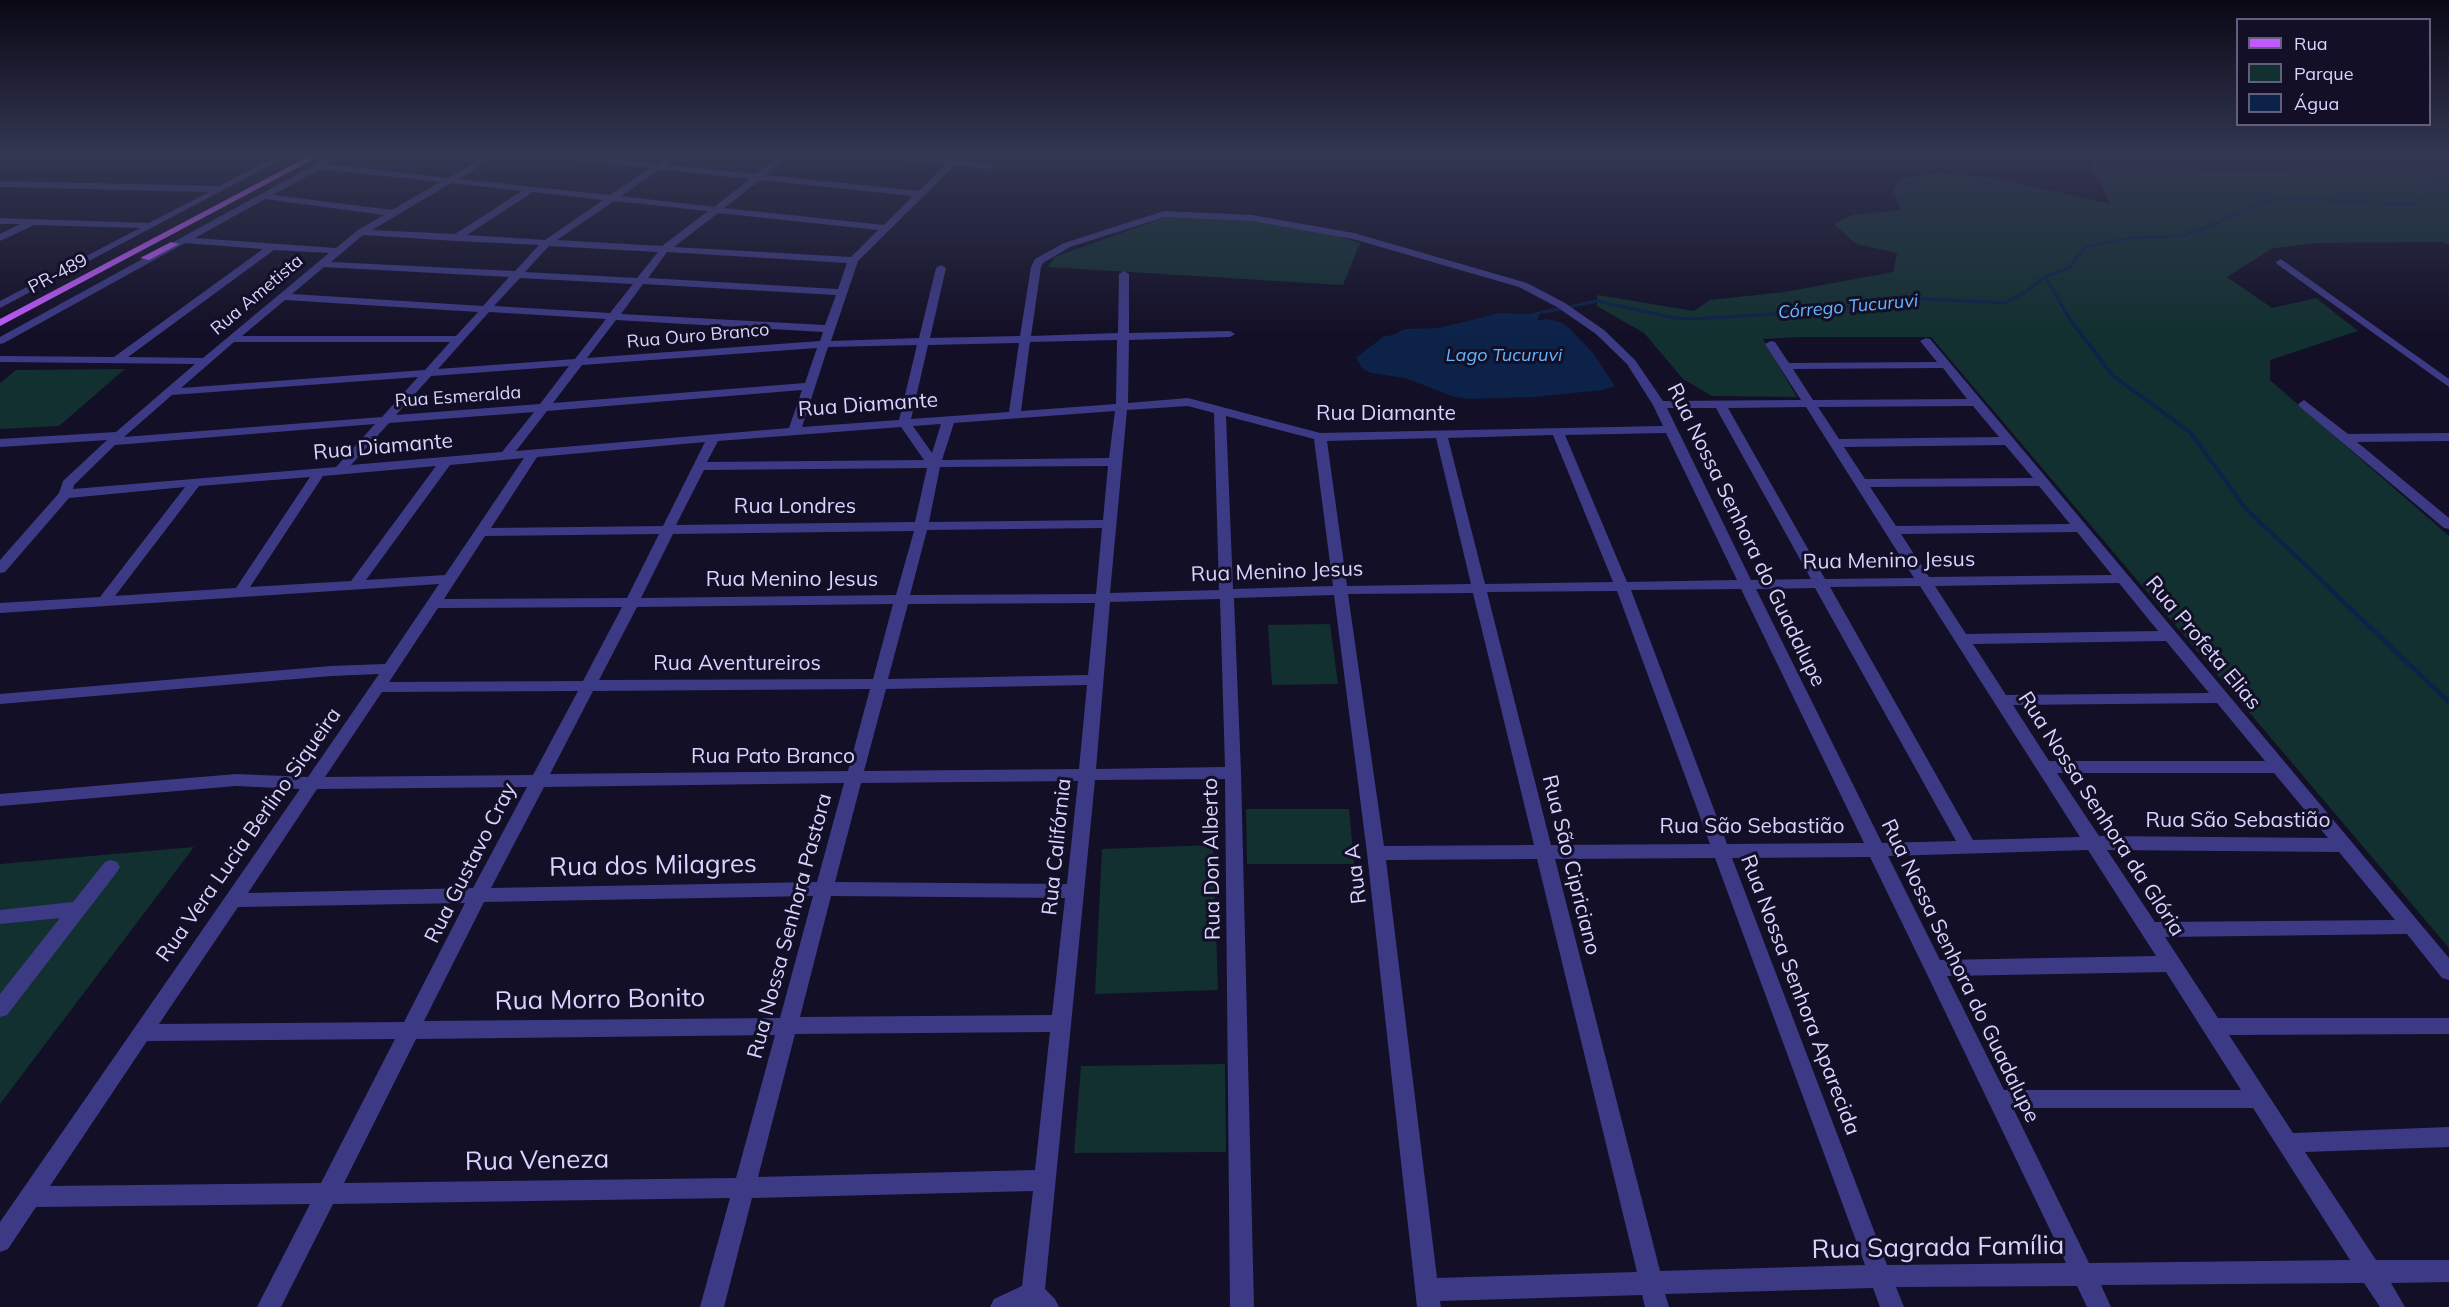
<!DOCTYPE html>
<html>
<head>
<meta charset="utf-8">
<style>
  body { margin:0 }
  #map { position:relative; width:2449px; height:1307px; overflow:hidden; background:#130f26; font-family:Mulish,sans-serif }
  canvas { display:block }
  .legend { position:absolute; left:2236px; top:18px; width:195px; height:108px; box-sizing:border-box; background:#130f26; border:2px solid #625e7d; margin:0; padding:8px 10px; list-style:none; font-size:18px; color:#d9d4ff }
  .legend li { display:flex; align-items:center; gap:12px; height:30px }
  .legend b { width:30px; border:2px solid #625e7d }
</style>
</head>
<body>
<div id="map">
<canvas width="2449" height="1307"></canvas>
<ul class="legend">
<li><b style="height:8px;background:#c25bff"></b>Rua</li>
<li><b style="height:16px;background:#12302f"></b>Parque</li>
<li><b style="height:16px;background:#0c2248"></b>Água</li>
</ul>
</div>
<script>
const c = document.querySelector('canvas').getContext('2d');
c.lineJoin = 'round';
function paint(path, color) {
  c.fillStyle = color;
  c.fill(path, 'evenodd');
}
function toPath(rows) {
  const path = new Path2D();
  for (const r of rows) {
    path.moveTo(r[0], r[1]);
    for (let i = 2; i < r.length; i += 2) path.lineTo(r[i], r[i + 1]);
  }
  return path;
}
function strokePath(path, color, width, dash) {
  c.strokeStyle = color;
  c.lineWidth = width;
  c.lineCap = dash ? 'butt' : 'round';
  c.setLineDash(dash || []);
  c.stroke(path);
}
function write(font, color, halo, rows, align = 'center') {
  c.font = font + ' Mulish,sans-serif';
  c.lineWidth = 6;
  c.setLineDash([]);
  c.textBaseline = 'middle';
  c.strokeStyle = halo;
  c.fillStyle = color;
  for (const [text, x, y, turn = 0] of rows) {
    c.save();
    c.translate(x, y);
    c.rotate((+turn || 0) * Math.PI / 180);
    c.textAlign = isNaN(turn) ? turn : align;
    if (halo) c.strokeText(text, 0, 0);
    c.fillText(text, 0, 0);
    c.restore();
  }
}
paint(toPath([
  [2085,153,2201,170,2258,171,2288,170,2284,158,2269,153,2449,153,2449,245,2442,242,2317,243,2273,248,2227,277,2272,308,2316,298,2358,331,2270,360,2270,380,2449,536,2449,948,1931,337,1801,337,1763,339,1797,397,1712,396,1683,379,1644,333,1597,306,1597,295,1694,311,1710,300,1785,292,1893,272,1897,253,1856,244,1834,224,1852,215,1901,210,1893,189,1903,178,1938,173,1987,177,2111,204],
  [1171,215,1253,221,1328,233,1360,243,1343,285,1048,267,1055,257],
  [125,369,59,426,0,429,0,383,16,370],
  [1330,624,1338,684,1272,685,1268,625],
  [1246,809,1349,809,1354,864,1247,864],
  [1213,845,1218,990,1095,994,1102,849],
  [194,847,0,1104,0,864],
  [1225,1064,1226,1152,1074,1153,1081,1066]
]), '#12302f');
paint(toPath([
  [1547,310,1540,314,1537,321,1546,319,1560,322,1568,327,1593,353,1615,386,1603,390,1534,397,1469,399,1455,397,1405,378,1371,373,1363,369,1356,358,1384,336,1393,335,1405,329,1439,328,1500,313,1528,314]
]), '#0c2248');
strokePath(toPath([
  [2045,276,2069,318,2090,346],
  [1544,312,1597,301,1674,318,1694,319,1824,311,1900,298,2005,303,2027,291,2045,276,2069,268,2085,247,2129,238,2182,236,2206,228,2257,203,2290,199,2413,204,2428,195,2434,182,2449,170]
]), '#0c2248', 3);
strokePath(toPath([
  [2089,344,2112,375,2190,432,2246,509,2333,591]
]), '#0c2248', 4);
strokePath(toPath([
  [2331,590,2449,702]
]), '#0c2248', 4.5);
paint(toPath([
  [0,153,7,153,0,157,0,153],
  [283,153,293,153,0,308,0,301,140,228,34,225,0,241,0,234,20,224,0,224,0,218,149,223,209,192,0,187,0,181,219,186,283,153],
  [336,153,346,153,328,164,448,178,491,153,501,153,459,179,610,195,650,168,531,156,527,153,555,153,657,164,672,153,682,153,667,165,756,174,784,153,793,153,766,175,919,191,946,164,859,156,855,153,884,153,951,160,958,153,967,153,960,160,992,164,992,168,989,169,955,165,858,261,831,341,919,338,936,268,941,265,946,268,930,338,1020,336,1031,267,1035,259,1064,243,1164,211,1252,215,1354,233,1527,283,1565,303,1604,330,1635,360,1663,401,1801,400,1765,344,1771,341,1775,342,1789,363,1937,362,1920,341,1926,338,1930,339,2449,958,2449,980,2442,978,2407,934,2165,937,2218,1018,2449,1018,2449,1034,2229,1035,2293,1133,2449,1127,2449,1147,2305,1152,2376,1260,2449,1260,2449,1282,2391,1283,2405,1307,2380,1307,2364,1283,2101,1285,2111,1307,2087,1307,2077,1286,1896,1287,1904,1307,1880,1307,1873,1288,1665,1294,1669,1307,1645,1307,1642,1295,1440,1301,1441,1307,1417,1307,1367,853,1334,595,1234,598,1241,773,1254,1307,1230,1307,1225,779,1095,780,1045,1289,1055,1299,1059,1307,990,1307,994,1299,1022,1286,1033,1191,752,1198,724,1307,700,1307,730,1198,333,1204,281,1307,257,1307,310,1204,36,1207,8,1249,0,1252,0,1222,300,789,236,786,0,806,0,794,236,774,308,777,379,674,331,676,0,704,0,694,331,666,385,664,439,584,0,613,0,603,100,597,185,487,69,498,5,572,0,573,0,560,59,493,63,481,107,440,0,447,0,439,116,432,195,364,0,362,0,356,114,357,263,249,185,243,4,343,0,344,0,337,336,153],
  [320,169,440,182,392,210,273,195,320,169],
  [660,169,750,179,714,207,621,196,660,169],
  [760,180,913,196,884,225,724,208,760,180],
  [451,183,522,191,455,234,372,230,451,183],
  [533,192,603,200,545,240,467,235,533,192],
  [265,199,384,215,358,230,336,248,195,238,265,199],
  [614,201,708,211,662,246,557,240,614,201],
  [718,213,878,230,851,257,674,247,718,213],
  [1165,217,1252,221,1353,239,1519,287,1557,307,1596,334,1627,364,1653,405,1663,426,1320,433,1188,398,1128,403,1129,340,1230,337,1235,334,1230,331,1129,333,1129,274,1124,271,1119,274,1118,333,1031,336,1041,267,1043,263,1070,247,1165,217],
  [363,235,456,241,539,245,515,271,331,262,363,235],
  [549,246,658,252,637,278,525,272,549,246],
  [274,250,329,253,203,358,128,357,274,250],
  [667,252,847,263,838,289,648,278,667,252],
  [324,267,509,277,483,306,292,294,324,267],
  [520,278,633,284,610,313,494,306,520,278],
  [643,284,836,295,825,325,621,314,643,284],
  [285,300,478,312,456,336,242,336,285,300],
  [489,312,606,319,575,359,438,369,489,312],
  [616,320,823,332,820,341,587,358,616,320],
  [1117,340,1116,404,1021,411,1030,342,1117,340],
  [234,342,450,342,425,370,181,388,234,342],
  [1019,343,1009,412,911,419,928,345,1019,343],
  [917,345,899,420,802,427,828,347,917,345],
  [817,348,805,383,553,403,582,365,817,348],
  [569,366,540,404,396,415,431,376,569,366],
  [1943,368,1967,399,1813,400,1793,369,1943,368],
  [418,377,382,417,124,437,172,395,418,377],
  [802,390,789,428,516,451,547,411,802,390],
  [1188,406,1214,413,1219,590,1110,593,1127,410,1188,406],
  [1973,406,1999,437,1839,439,1818,407,1973,406],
  [1806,407,1914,578,1825,579,1728,408,1806,407],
  [1667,408,1716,408,1811,579,1751,580,1667,408],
  [1115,411,1109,458,942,460,954,423,1115,411],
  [534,412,502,452,351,465,389,423,534,412],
  [1226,416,1314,439,1333,586,1233,589,1226,416],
  [375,424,336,467,73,489,74,485,115,445,375,424],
  [941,424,932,453,913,426,941,424],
  [901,427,924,460,707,462,718,441,901,427],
  [1666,433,1737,580,1627,582,1565,435,1666,433],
  [1553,435,1613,582,1485,584,1448,438,1553,435],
  [1436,438,1471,584,1347,586,1327,441,1436,438],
  [705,442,663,526,491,528,537,457,705,442],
  [2005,445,2033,478,1865,479,1844,447,2005,445],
  [524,458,445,575,366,580,450,465,524,458],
  [436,466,351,581,250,587,323,476,436,466],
  [1108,466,1103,520,929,522,940,467,1108,466],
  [927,468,915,522,676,525,704,470,927,468],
  [310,477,236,588,115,596,199,486,310,477],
  [2039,486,2070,524,1896,526,1870,487,2039,486],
  [1102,528,1096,594,910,595,927,530,1102,528],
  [914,531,896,595,641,598,673,534,914,531],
  [2077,532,2112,575,1929,577,1901,534,2077,532],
  [659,534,627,598,444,599,485,536,659,534],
  [2119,583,2158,631,1966,634,1935,586,2119,583],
  [1920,586,2080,837,1973,840,1830,587,1920,586],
  [1815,588,1956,841,1882,843,1756,589,1815,588],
  [1741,589,1864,843,1727,844,1631,590,1741,589],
  [1617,591,1710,844,1551,845,1487,592,1617,591],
  [1473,593,1534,845,1384,846,1348,594,1473,593],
  [1220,599,1225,767,1096,769,1110,602,1220,599],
  [1095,603,1088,675,888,679,908,604,1095,603],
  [893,604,873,679,599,680,637,607,893,604],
  [622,607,583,681,389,682,438,608,622,607],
  [2166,641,2209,693,2006,695,1973,644,2166,641],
  [1087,685,1079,769,864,771,886,689,1087,685],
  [870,689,848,771,550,774,593,691,870,689],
  [578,691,533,775,325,777,382,692,578,691],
  [2217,703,2265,761,2049,761,2013,705,2217,703],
  [2057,773,2274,773,2328,838,2099,836,2057,773],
  [1078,781,1067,884,835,882,861,783,1078,781],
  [844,783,817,882,491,888,544,787,844,783],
  [527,787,473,888,248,893,317,789,527,787],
  [2088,850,2156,956,1940,960,1888,856,2088,850],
  [2107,850,2339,852,2395,920,2155,922,2107,850],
  [1870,857,1924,968,2066,1263,1887,1265,1732,858,1870,857],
  [1715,858,1865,1265,1660,1271,1555,859,1715,858],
  [1537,859,1637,1272,1437,1278,1386,860,1537,859],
  [813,896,780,1018,424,1021,484,902,813,896],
  [831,896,1065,898,1052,1015,800,1017,831,896],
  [465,903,404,1022,159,1024,238,907,465,903],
  [2166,972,2241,1090,2004,1090,1947,976,2166,972],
  [1050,1032,1035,1170,758,1177,795,1034,1050,1032],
  [775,1035,736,1178,344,1183,416,1039,775,1035],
  [395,1039,321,1183,50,1186,147,1041,395,1039],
  [2013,1108,2253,1108,2350,1260,2089,1263,2013,1108],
  [2281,259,2449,379,2449,387,2277,264,2276,262,2281,259],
  [2304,400,2348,434,2449,433,2449,441,2357,442,2449,518,2449,529,2444,528,2300,407,2298,404,2304,400],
  [111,860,117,862,120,867,117,872,7,1015,0,1017,0,994,60,918,0,924,0,910,73,902,105,862,111,860]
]), '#3d3a85');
paint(toPath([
  [315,153,325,153,0,326,0,319,315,153],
  [171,242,179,244,149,260,140,258,171,242]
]), '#c25bff');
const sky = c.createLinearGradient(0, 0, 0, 336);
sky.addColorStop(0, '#0a0815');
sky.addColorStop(0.46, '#333752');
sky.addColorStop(1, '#33375200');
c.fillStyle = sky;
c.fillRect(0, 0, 2449, 336);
write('18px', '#d9d4ff', '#130f26', [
  ["PR-489",58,274,-28],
  ["Rua Ametista",257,295,-40],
  ["Rua Ouro Branco",698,336,-5],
  ["Rua Esmeralda",458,397,-4]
]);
write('italic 18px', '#62b6ff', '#130f26', [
  ["Córrego Tucuruvi",1848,307,-5],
  ["Lago Tucuruvi",1504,356]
]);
write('21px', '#d9d4ff', '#130f26', [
  ["Rua Diamante",868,405,-4],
  ["Rua Diamante",1386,414],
  ["Rua Diamante",383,447,-5],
  ["Rua Londres",795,507],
  ["Rua Nossa Senhora do Guadalupe",1746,535,64],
  ["Rua Menino Jesus",1889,561,-1],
  ["Rua Menino Jesus",1277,572,-2],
  ["Rua Menino Jesus",792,580],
  ["Rua Profeta Elias",2203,643,50],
  ["Rua Aventureiros",737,664],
  ["Rua Pato Branco",773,757],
  ["Rua Nossa Senhora da Glória",2101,814,57],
  ["Rua São Sebastião",2238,821],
  ["Rua São Sebastião",1752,827],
  ["Rua Vera Lucia Berlino Siqueira",249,835,-55],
  ["Rua Califórnia",1057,847,-84],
  ["Rua Don Alberto",1212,859,-91],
  ["Rua Gustavo Cray",471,863,-63],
  ["Rua São Cipriciano",1571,865,76],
  ["Rua A",1356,874,-97],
  ["Rua Nossa Senhora Pastora",790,926,-75],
  ["Rua Nossa Senhora do Guadalupe",1960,971,64],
  ["Rua Nossa Senhora Aparecida",1800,995,69]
]);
write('26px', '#d9d4ff', '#130f26', [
  ["Rua dos Milagres",653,866,-1],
  ["Rua Morro Bonito",600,1000,-1],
  ["Rua Veneza",537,1161,-1],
  ["Rua Sagrada Família",1938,1248,-1]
]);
</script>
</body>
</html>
